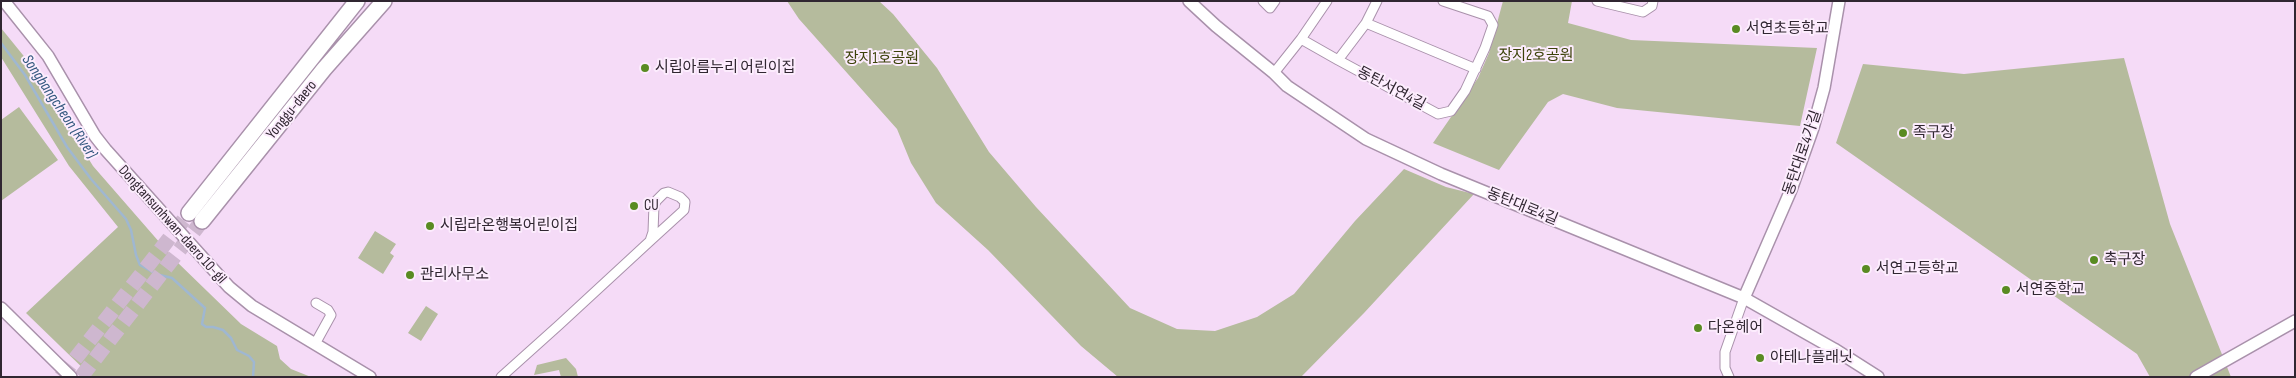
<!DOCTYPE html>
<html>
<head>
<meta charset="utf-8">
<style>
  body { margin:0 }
  #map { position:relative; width:2296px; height:378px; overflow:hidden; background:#f5dbf7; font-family:"Sofia Sans Condensed",sans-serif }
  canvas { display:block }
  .frame { position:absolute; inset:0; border:2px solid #302631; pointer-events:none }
</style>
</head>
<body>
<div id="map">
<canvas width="2296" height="378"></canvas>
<div class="frame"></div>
</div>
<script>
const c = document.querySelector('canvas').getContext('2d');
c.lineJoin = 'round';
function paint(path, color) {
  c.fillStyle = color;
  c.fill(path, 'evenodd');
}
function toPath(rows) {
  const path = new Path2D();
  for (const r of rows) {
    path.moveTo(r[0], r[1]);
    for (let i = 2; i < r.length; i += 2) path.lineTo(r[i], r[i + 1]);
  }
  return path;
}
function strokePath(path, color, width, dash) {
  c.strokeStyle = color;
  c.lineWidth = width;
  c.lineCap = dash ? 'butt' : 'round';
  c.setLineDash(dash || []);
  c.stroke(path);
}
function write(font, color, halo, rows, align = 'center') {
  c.font = font + ' "Sofia Sans Condensed","Noto Sans KR",sans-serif';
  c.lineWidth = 4;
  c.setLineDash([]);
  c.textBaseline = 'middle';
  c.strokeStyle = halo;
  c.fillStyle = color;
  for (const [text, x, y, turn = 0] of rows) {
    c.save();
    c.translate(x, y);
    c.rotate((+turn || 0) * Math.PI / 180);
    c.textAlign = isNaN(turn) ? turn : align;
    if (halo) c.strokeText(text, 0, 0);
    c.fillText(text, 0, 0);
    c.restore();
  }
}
paint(toPath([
  [787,1,879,1,893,14,937,68,989,152,1036,207,1130,308,1177,329,1215,331,1257,317,1294,294,1355,221,1404,169,1446,187,1474,194,1364,313,1301,377,1118,377,1081,346,988,250,936,203,911,163,897,129,799,19],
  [1503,1,1572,1,1568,23,1631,40,1817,48,1800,126,1617,108,1563,94,1548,102,1499,170,1433,143,1478,78,1489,53],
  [1,28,27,60,93,166,174,259,241,324,277,346,280,359,291,369,311,377,92,377,26,313,118,227,69,166,1,57],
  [2124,58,2170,224,2231,377,2150,377,2137,354,1836,143,1863,64,1964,74],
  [19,107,58,160,1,201,1,120],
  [375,231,396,244,390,253,394,256,383,274,358,258],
  [426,306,438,314,421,341,408,333],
  [566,358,576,369,578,377,561,377,559,370,534,375,537,365]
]), '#b5bb9d');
strokePath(toPath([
  [1,43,25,75,67,147,91,179,126,219,131,230,136,255,140,265,156,274,172,278,205,308,202,324,206,327,213,327,223,330,231,338,237,350,249,356,254,362,253,377]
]), '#9fb7d1', 2.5);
strokePath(toPath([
  [61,377,189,213],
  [81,377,202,221]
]), '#ceb7cf', 15, [15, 8]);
const minor = toPath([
  [1263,1,1270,8,1275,1],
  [1377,1,1366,23,1338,60,1438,114,1451,111,1465,91,1485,48,1493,25,1488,16,1443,1],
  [1597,1,1643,12,1652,6,1653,1],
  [1366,23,1476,69],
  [1301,39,1338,60],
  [1274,73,1301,39,1327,1],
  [315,344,331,315,328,310,316,303],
  [501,377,559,325,650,241,684,210,685,202,680,197,668,192,664,193,657,200,654,205,653,232,650,241],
  [1729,377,1725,368,1725,352,1744,298]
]);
const tertiary = toPath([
  [4,1,48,56,95,136,106,150,229,287,252,306,370,377],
  [1189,1,1216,26,1274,73,1287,86,1366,139,1441,174,1744,298,1834,349,1878,377],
  [1744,298,1791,190,1813,128,1824,88,1839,1],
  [1,308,71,377],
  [2196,377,2295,321]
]);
const trunk = toPath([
  [189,213,357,1],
  [202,221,324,69,384,1]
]);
strokePath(minor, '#a991ab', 11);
strokePath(tertiary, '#a991ab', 14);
strokePath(trunk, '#a991ab', 18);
strokePath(minor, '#fff', 9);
strokePath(tertiary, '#fff', 11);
strokePath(trunk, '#fff', 15);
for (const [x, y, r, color] of [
  [1736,29,5,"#598b22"],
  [645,68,5,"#598b22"],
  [1903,133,5,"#598b22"],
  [634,206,5,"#598b22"],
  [430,226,5,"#598b22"],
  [2094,260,5,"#598b22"],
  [1866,269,5,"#598b22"],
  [410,275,5,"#598b22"],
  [2006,290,5,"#598b22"],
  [1698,328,5,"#598b22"],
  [1760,358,5,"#598b22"]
]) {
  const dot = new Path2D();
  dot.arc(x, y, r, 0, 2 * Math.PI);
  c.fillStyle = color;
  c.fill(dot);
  strokePath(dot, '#fcecfd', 2);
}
write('15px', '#302631', '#fcecfd', [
  ["서연초등학교",1746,29],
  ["시립아름누리 어린이집",655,68],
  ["족구장",1913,133],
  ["CU",644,206],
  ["시립라온행복어린이집",440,226],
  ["축구장",2104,260],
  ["서연고등학교",1876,269],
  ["관리사무소",420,275],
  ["서연중학교",2016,290],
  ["다온헤어",1708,328],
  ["아테나플래닛",1770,358]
], 'left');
write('15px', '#3c420a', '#fcecfd', [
  ["장지2호공원",1536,56],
  ["장지1호공원",882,59]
]);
write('15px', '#302631', '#fcecfd', [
  ["동탄서연4길",1391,89,28],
  ["Yonggu-daero",292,110,-51],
  ["동탄대로4가길",1803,153,-71],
  ["동탄대로4길",1522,207,22],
  ["Dongtansunhwan-daero 10-gil",172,225,48]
]);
write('italic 16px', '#355980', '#fcecfd', [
  ["Songbangcheon (River)",59,107,56]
]);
</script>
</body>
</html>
